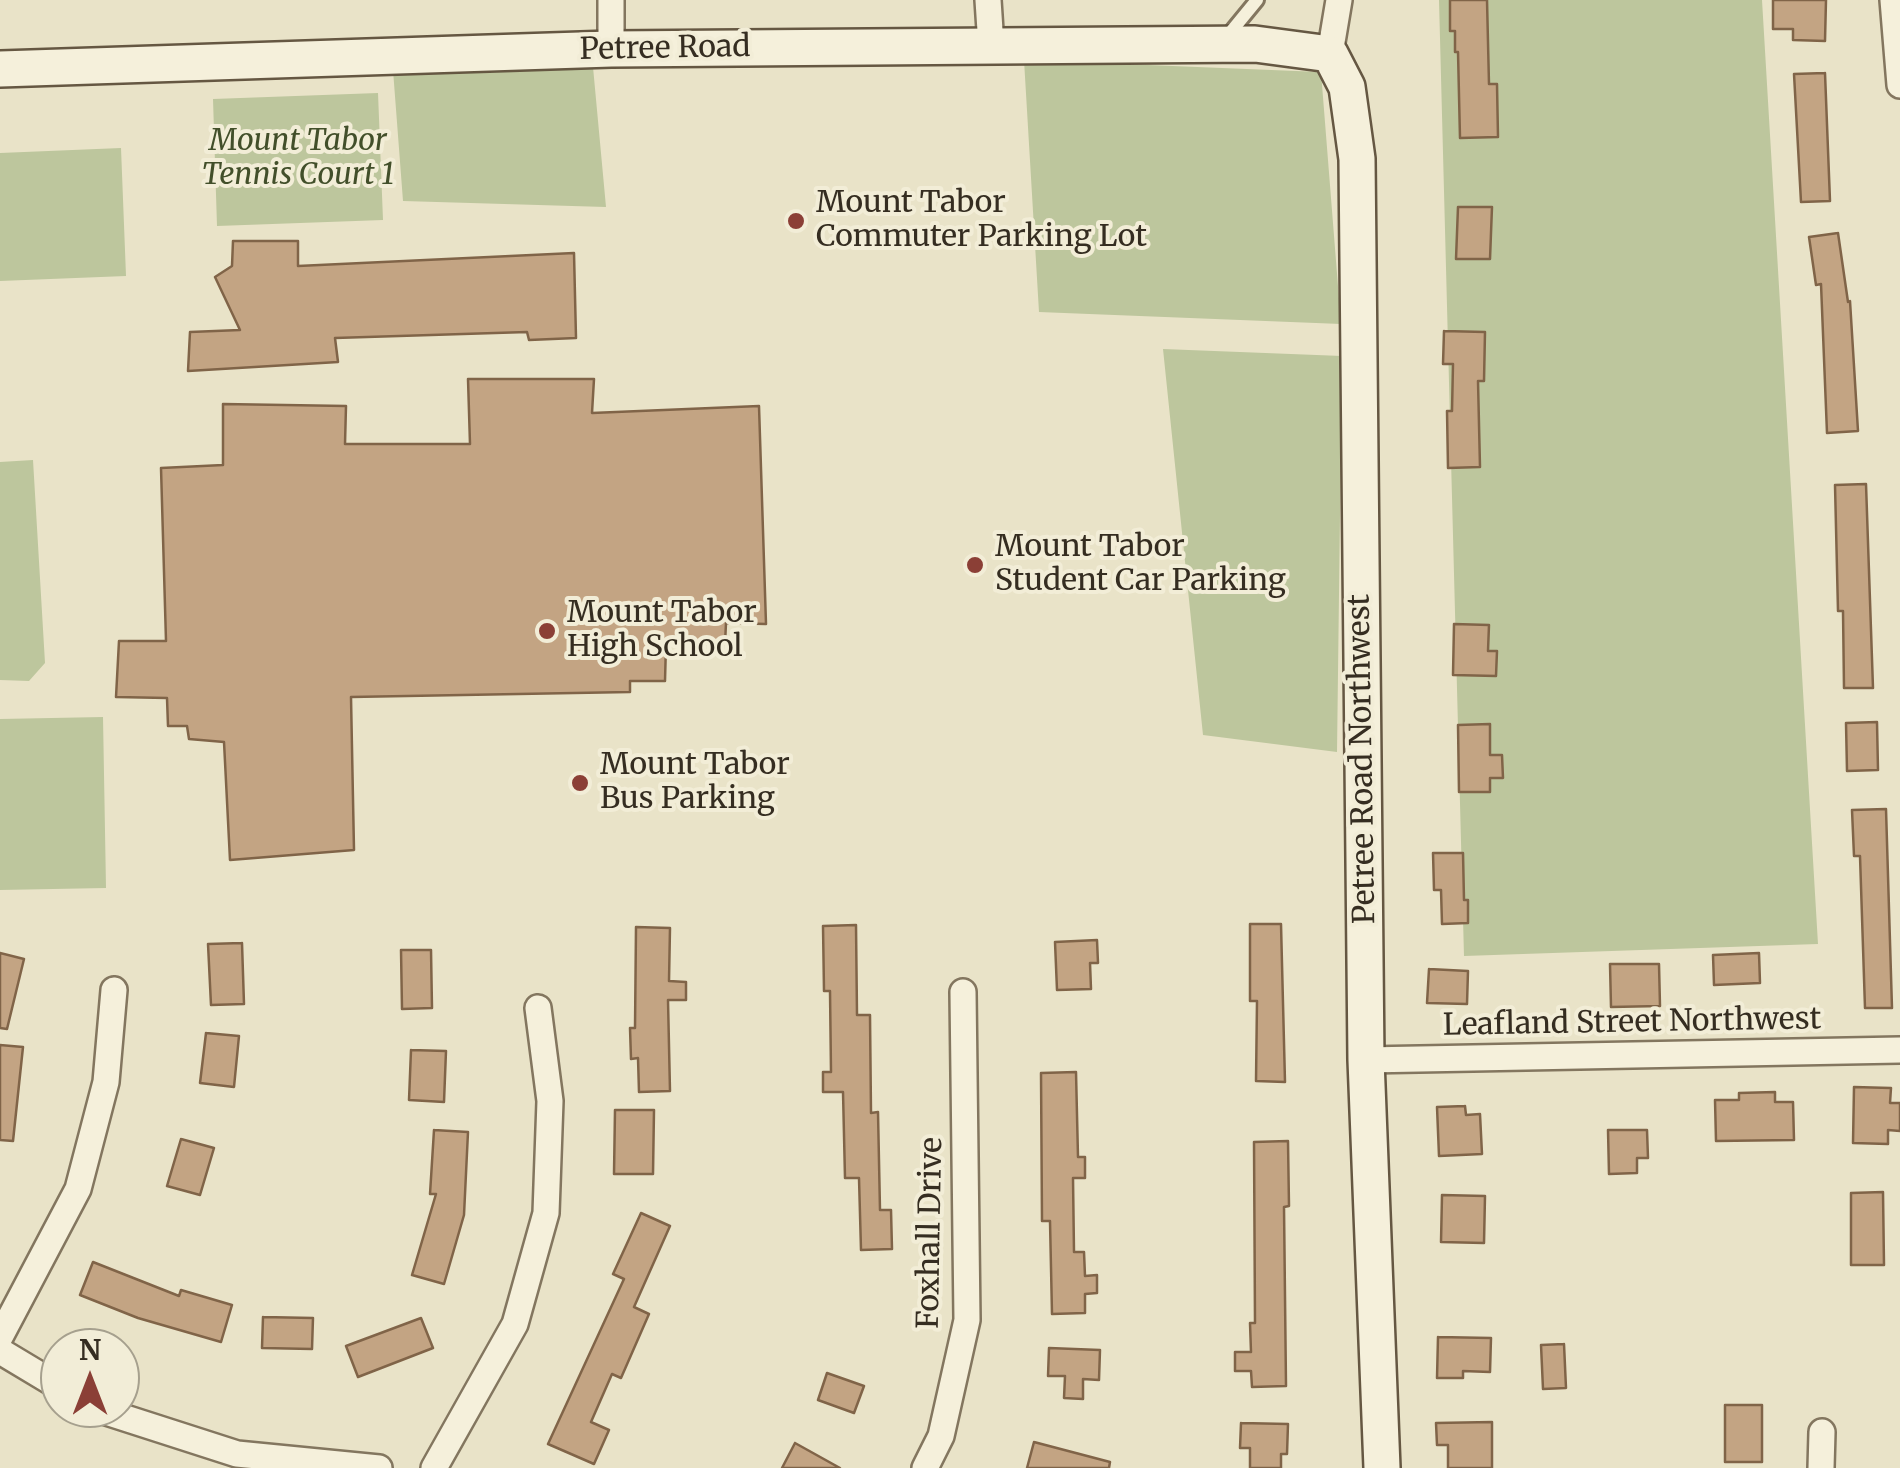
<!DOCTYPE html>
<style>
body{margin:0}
#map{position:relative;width:1900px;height:1468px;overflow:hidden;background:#e9e3c8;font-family:Merriweather,serif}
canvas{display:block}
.north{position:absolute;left:40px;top:1328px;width:100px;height:100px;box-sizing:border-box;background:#f2edd7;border:2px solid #a6a08e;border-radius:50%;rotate:0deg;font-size:28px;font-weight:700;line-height:40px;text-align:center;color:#352d21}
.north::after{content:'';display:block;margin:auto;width:35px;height:45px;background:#8b3f36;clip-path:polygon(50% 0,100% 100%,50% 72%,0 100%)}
</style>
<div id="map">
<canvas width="1900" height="1468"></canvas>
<div class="north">N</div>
</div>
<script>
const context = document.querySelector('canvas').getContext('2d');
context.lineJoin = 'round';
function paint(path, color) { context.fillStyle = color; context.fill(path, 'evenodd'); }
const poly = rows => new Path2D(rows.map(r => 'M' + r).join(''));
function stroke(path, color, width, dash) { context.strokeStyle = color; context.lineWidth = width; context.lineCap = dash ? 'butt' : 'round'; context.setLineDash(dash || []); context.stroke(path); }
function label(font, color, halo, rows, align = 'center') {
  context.font = font + ' Merriweather,serif'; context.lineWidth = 8; context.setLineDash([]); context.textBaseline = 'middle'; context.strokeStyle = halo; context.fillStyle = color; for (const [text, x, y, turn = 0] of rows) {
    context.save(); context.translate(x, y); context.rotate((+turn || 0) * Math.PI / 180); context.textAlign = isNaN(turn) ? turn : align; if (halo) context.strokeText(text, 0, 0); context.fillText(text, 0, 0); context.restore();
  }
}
paint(poly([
 [1439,0,1762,0,1818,944,1464,956],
 [1024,60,1321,72,1341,324,1039,312],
 [593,67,606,207,403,201,393,70],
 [378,93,383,220,217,226,213,99],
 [121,148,126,276,0,281,0,153],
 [1163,349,1342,356,1337,752,1203,735],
 [33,460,45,663,29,681,0,680,0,462],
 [103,717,106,888,0,890,0,719]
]), '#bdc69d');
const building = poly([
 [1450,0,1487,0,1489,84,1497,84,1498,137,1460,138,1458,52,1455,52,1455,31,1450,31,1450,0],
 [1773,0,1826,0,1825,41,1793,40,1793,29,1773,29,1773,0],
 [1825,73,1830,201,1801,202,1794,74,1825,73],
 [1458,207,1492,207,1490,259,1456,259,1458,207],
 [1838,233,1848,302,1850,301,1858,431,1827,433,1821,284,1816,285,1809,237,1838,233],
 [233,241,298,241,298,266,574,253,576,338,529,340,527,332,335,338,338,362,188,371,190,332,240,330,215,277,232,266,233,241],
 [1444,331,1485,332,1484,381,1478,381,1480,467,1448,468,1447,411,1452,411,1453,364,1443,364,1444,331],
 [468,379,594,379,592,413,759,406,766,624,726,623,725,644,666,644,665,681,630,681,630,692,351,697,354,850,230,860,224,742,189,739,187,726,168,726,167,698,116,697,119,641,166,641,161,468,223,465,223,404,346,406,345,444,470,444,468,379],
 [1866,484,1873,688,1844,688,1843,611,1838,611,1835,485,1866,484],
 [1454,624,1489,625,1488,651,1497,651,1496,676,1453,675,1454,624],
 [1877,722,1878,770,1847,771,1846,723,1877,722],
 [1490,724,1490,755,1502,755,1503,778,1490,778,1490,792,1459,792,1458,725,1490,724],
 [1886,809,1892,1008,1865,1008,1860,856,1854,856,1852,810,1886,809],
 [1433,853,1463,853,1464,900,1468,900,1468,923,1442,924,1441,890,1434,890,1433,853],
 [1250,924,1281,924,1285,1082,1256,1081,1257,1001,1250,1001,1250,924],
 [856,925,857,1015,870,1015,871,1113,878,1112,880,1210,891,1210,892,1249,861,1250,859,1178,845,1178,843,1092,823,1092,823,1072,831,1072,830,991,824,991,823,926,856,925],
 [636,927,670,928,669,981,686,982,686,1000,668,1000,670,1091,639,1092,638,1058,631,1059,630,1028,635,1028,636,927],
 [1097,940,1098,963,1090,963,1091,989,1057,990,1055,942,1097,940],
 [242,943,244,1004,211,1005,208,944,242,943],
 [401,950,431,950,432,1008,402,1009,401,950],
 [0,953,24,959,7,1029,0,1028,0,953],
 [1759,953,1760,983,1714,985,1713,955,1759,953],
 [1610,964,1659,964,1660,1006,1611,1007,1610,964],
 [1429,969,1468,971,1467,1004,1427,1003,1429,969],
 [206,1033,239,1036,234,1087,200,1083,206,1033],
 [0,1045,23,1047,13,1141,0,1140,0,1045],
 [411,1050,446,1051,444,1102,409,1100,411,1050],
 [1076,1072,1078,1157,1085,1157,1085,1178,1073,1178,1074,1252,1084,1252,1085,1276,1097,1275,1097,1293,1085,1294,1085,1313,1052,1314,1050,1221,1042,1221,1041,1073,1076,1072],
 [1854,1087,1891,1088,1890,1103,1900,1103,1900,1131,1888,1130,1888,1144,1853,1143,1854,1087],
 [1775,1092,1775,1102,1793,1102,1794,1140,1716,1141,1715,1100,1739,1100,1739,1093,1775,1092],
 [1465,1106,1466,1115,1480,1114,1482,1154,1439,1156,1437,1107,1465,1106],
 [615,1110,654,1110,653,1174,614,1174,615,1110],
 [434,1130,468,1132,464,1215,444,1284,412,1275,436,1194,430,1194,434,1130],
 [1608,1130,1647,1130,1648,1158,1637,1158,1637,1173,1609,1174,1608,1130],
 [181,1139,214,1148,200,1195,167,1186,181,1139],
 [1288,1141,1289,1206,1284,1207,1286,1386,1252,1387,1251,1371,1235,1371,1235,1352,1251,1352,1250,1323,1255,1323,1254,1142,1288,1141],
 [1883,1192,1884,1265,1851,1265,1851,1193,1883,1192],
 [1442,1195,1485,1196,1484,1243,1441,1242,1442,1195],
 [641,1213,670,1226,634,1307,649,1314,621,1378,612,1374,591,1422,609,1430,594,1464,548,1444,624,1279,613,1274,641,1213],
 [93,1262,179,1296,181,1290,232,1305,221,1342,138,1318,80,1295,93,1262],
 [263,1317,313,1318,312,1349,262,1348,263,1317],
 [421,1318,433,1348,358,1377,346,1346,421,1318],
 [1438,1337,1491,1338,1490,1372,1463,1371,1463,1378,1437,1378,1438,1337],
 [1564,1344,1566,1388,1543,1389,1541,1345,1564,1344],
 [1049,1348,1100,1350,1099,1380,1083,1379,1083,1399,1064,1398,1065,1376,1048,1376,1049,1348],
 [827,1373,864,1386,854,1413,818,1400,827,1373],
 [1725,1405,1762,1405,1762,1462,1725,1462,1725,1405],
 [1492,1422,1492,1468,1448,1468,1448,1445,1437,1445,1436,1423,1492,1422],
 [1241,1423,1288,1424,1287,1454,1281,1454,1281,1468,1250,1468,1250,1448,1240,1448,1241,1423],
 [1034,1442,1110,1462,1109,1468,1027,1468,1034,1442],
 [795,1443,840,1468,782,1468,795,1443]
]);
paint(building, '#c3a483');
stroke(building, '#806448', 2.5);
const lane = poly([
 [1225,39,1257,0]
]);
const street = poly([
 [611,0,611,49],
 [988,0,991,46],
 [1893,0,1900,85],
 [1330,54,1339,0],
 [1366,1060,1900,1050],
 [0,1337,78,1189,106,1082,114,990],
 [0,1351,60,1387],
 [94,1408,237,1454,379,1468],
 [434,1468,515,1324,546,1213,550,1101,538,1008],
 [925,1468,941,1436,967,1320,963,992],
 [1821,1468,1822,1432]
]);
const secondary = poly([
 [0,69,611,49,1255,44,1330,54,1347,87,1357,159,1366,1060,1382,1468]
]);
stroke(lane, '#83765f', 18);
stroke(street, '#83765f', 30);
stroke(secondary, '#655742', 40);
stroke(lane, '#f5f0db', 12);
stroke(street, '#f5f0db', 25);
stroke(secondary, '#f5f0db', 35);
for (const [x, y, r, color] of [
 [796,221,10,"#8b3f36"],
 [975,565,10,"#8b3f36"],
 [547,631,10,"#8b3f36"],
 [580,783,10,"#8b3f36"]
]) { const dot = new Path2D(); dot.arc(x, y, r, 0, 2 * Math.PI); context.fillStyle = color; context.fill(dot); stroke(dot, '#f2edd7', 4); }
label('30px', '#352d21', '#f2edd7', [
 ["Petree Road",665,49,-1],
 ["Petree Road Northwest",1363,759,-91],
 ["Leafland Street Northwest",1632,1023,-1],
 ["Foxhall Drive",931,1233,-89]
]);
label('italic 30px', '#424f2a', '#f2edd7', [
 ["Mount Tabor",298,142],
 ["Tennis Court 1",298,176]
]);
label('30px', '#352d21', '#f2edd7', [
 ["Mount Tabor",816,204],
 ["Commuter Parking Lot",816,238],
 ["Mount Tabor",995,548],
 ["Student Car Parking",995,582],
 ["Mount Tabor",567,614],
 ["High School",567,648],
 ["Mount Tabor",600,766],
 ["Bus Parking",600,800]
], 'left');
</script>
